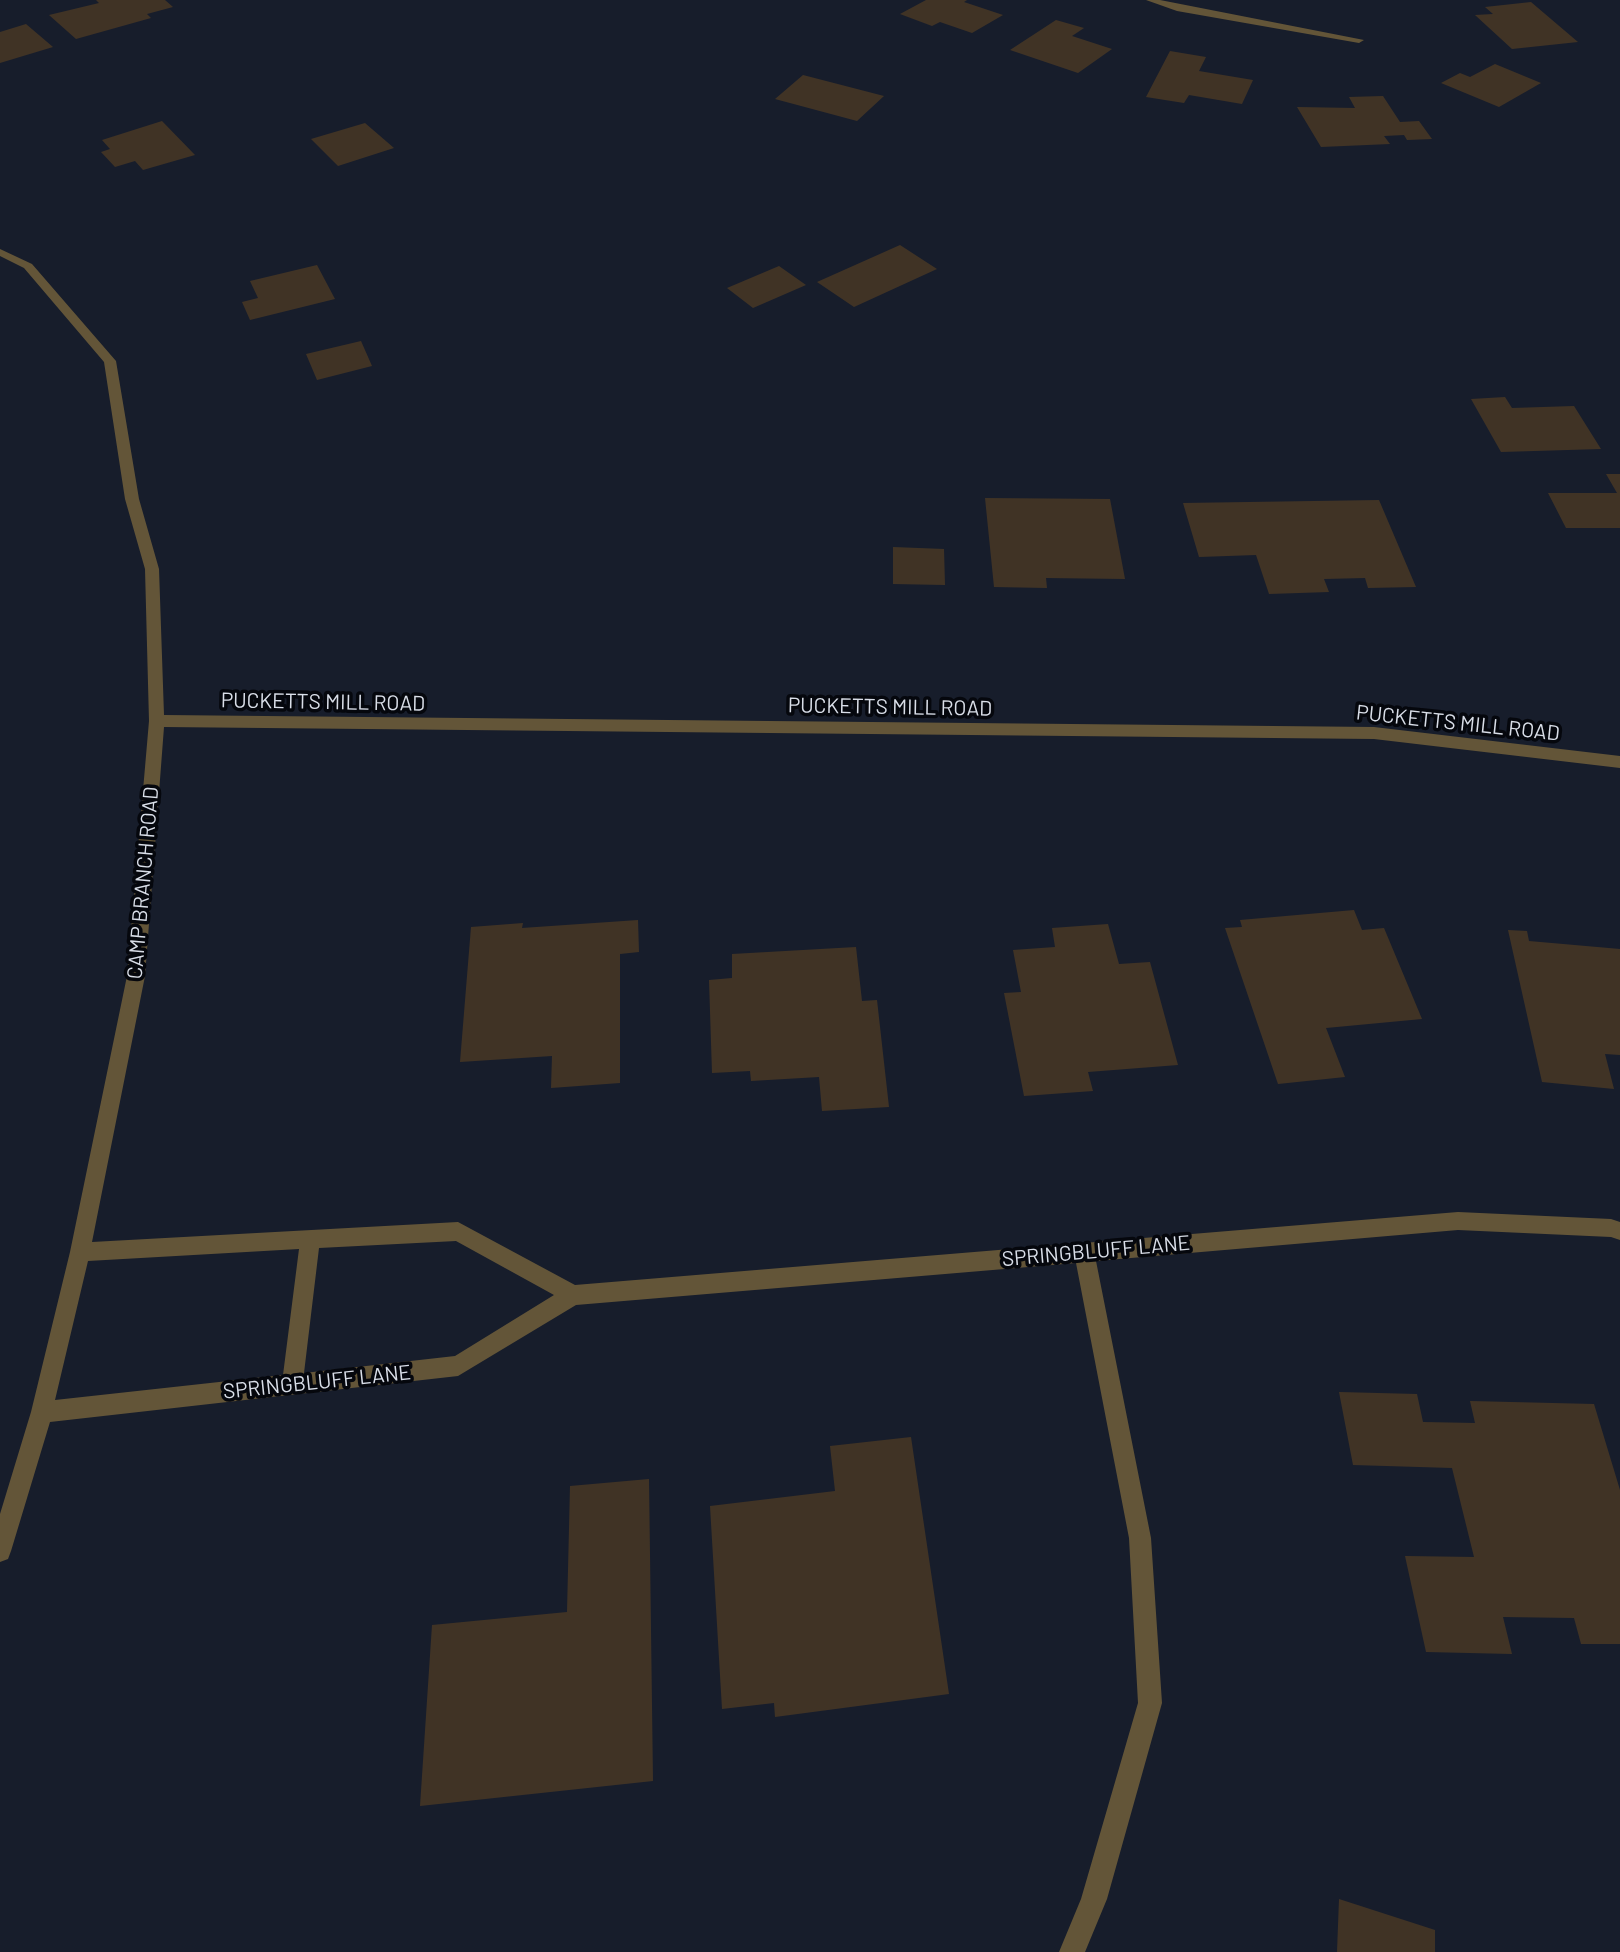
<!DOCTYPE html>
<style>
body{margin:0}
canvas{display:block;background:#171d2b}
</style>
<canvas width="1620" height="1952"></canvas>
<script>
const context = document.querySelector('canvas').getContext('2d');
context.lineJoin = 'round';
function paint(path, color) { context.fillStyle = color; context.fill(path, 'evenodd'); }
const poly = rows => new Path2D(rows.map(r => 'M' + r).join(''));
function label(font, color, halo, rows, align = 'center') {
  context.font = font + ' Barlow,sans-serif'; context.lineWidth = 7; context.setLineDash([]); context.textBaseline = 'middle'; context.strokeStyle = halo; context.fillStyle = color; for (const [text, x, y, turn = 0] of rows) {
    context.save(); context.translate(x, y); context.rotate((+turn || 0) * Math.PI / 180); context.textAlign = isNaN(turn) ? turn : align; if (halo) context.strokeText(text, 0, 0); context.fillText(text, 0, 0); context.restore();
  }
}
paint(poly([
 [96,0,165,0,173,7,147,14,151,18,76,39,49,15,99,3],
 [926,0,967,0,964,2,1003,15,972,33,940,22,932,26,900,14],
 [1531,2,1578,42,1512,49,1475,15,1493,14,1485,7],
 [1056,20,1084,28,1072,36,1112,49,1078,73,1010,50],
 [26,24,53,47,0,63,0,32],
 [1170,51,1206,57,1199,71,1253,80,1242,104,1189,95,1184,103,1146,97],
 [1495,64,1541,83,1499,107,1441,83,1460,73,1470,77],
 [803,75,884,96,857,121,775,99],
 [1383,96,1400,122,1419,121,1432,139,1407,140,1404,135,1384,136,1390,144,1321,147,1297,107,1355,108,1349,97],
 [162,121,195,155,143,170,135,161,115,167,101,152,110,149,102,140],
 [365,123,394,148,338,166,311,139],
 [900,245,937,269,854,307,817,282],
 [317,265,335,299,250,320,242,302,258,298,250,281],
 [779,266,806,285,753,308,727,288],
 [361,341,372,366,317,380,306,354],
 [1505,397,1512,408,1574,406,1601,449,1501,452,1471,399],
 [1606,474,1620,474,1620,528,1566,528,1548,493,1617,493],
 [985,498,1110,499,1125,579,1046,578,1047,588,994,587],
 [1379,500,1416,587,1368,588,1365,578,1324,579,1329,592,1269,594,1256,555,1199,557,1183,503],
 [893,547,944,549,945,585,893,584],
 [1354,910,1362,930,1384,928,1422,1019,1326,1028,1345,1077,1278,1084,1225,928,1242,927,1240,920],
 [638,920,639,952,620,954,620,1083,551,1088,552,1056,460,1062,471,927,523,923,522,928],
 [1108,924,1119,964,1150,962,1178,1065,1088,1072,1093,1091,1024,1096,1004,993,1021,992,1013,950,1055,947,1052,928],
 [1508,930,1527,931,1529,941,1620,949,1620,1055,1605,1054,1614,1089,1542,1082],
 [856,947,862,1001,877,1000,889,1107,822,1111,819,1077,751,1081,750,1071,712,1073,709,980,732,978,732,954],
 [1339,1392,1417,1394,1423,1422,1475,1423,1470,1401,1594,1404,1620,1490,1620,1644,1581,1644,1574,1618,1503,1617,1512,1654,1426,1652,1405,1556,1474,1557,1452,1468,1353,1465],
 [911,1437,949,1694,775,1717,774,1703,722,1709,710,1506,835,1491,830,1446],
 [649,1479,653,1781,420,1806,432,1625,567,1612,570,1486],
 [1339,1899,1435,1930,1435,1952,1337,1952]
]), '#403325');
paint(poly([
 [1146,0,1160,0,1364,40,1359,43,1177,11,1146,0],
 [0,249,32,264,116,361,139,499,159,569,164,715,1374,727,1620,756,1620,768,1374,739,164,727,145,976,92,1242,458,1222,575,1285,1458,1212,1611,1219,1620,1222,1620,1240,1611,1237,1458,1230,1096,1261,1151,1538,1162,1703,1107,1899,1085,1952,1059,1952,1081,1899,1138,1703,1129,1538,1076,1263,576,1305,458,1376,50,1422,11,1551,8,1559,0,1562,0,1514,31,1412,70,1252,127,976,149,721,145,569,125,499,104,362,24,268,0,256,0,249],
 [456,1241,554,1295,455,1356,304,1373,319,1248,456,1241],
 [299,1249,283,1375,55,1400,88,1261,299,1249]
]), '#635538');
label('21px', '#d9dee8', '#05070d', [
 ["PUCKETTS MILL ROAD",323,702,1],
 ["PUCKETTS MILL ROAD",890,707,1],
 ["PUCKETTS MILL ROAD",1458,723,6],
 ["CAMP BRANCH ROAD",143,883,-85],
 ["SPRINGBLUFF LANE",1096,1251,-5],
 ["SPRINGBLUFF LANE",317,1382,-6]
]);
</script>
